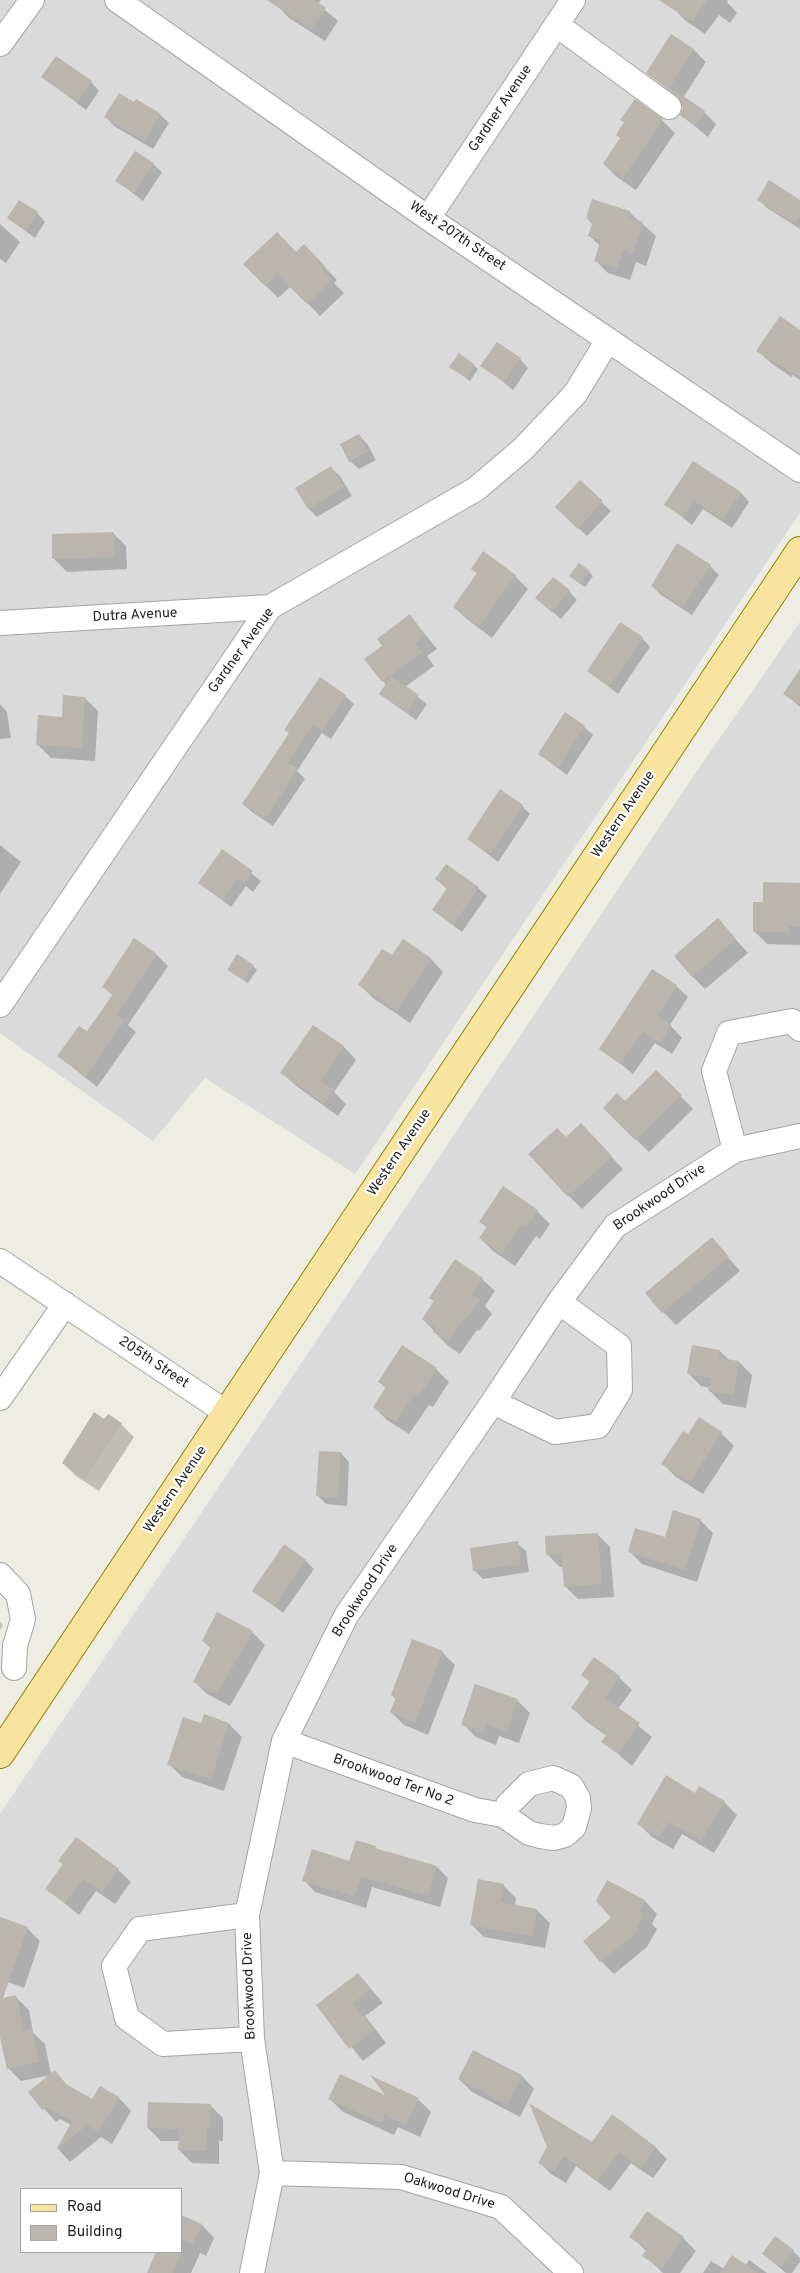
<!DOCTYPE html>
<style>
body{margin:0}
#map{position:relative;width:800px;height:2273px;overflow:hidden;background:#eeede4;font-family:Overpass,sans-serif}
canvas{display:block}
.legend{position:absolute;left:20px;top:2188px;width:162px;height:65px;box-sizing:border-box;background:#fff;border:1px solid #a5a5a5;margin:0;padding:6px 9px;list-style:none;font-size:15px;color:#1d1d1d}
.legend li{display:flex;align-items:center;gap:10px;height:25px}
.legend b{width:25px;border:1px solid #a5a5a5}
</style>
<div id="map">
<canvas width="800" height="2273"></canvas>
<ul class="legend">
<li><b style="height:6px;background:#f8e49f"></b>Road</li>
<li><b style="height:14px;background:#bab6ad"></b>Building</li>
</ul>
</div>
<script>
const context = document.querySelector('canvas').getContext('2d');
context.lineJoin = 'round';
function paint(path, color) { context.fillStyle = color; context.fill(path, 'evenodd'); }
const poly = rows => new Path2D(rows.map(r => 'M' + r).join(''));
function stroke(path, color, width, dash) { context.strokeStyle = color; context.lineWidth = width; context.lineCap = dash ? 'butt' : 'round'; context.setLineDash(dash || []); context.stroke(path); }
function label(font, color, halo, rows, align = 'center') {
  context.font = font + ' Overpass,sans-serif'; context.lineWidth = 4.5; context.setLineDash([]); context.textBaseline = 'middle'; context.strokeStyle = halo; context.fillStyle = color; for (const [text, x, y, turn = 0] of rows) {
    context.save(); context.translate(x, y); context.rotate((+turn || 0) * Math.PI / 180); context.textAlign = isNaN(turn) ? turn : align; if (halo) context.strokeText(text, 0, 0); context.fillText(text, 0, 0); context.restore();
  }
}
paint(poly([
 [0,0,800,0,800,513,355,1174,205,1078,153,1141,0,1033],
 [800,622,800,2273,0,2273,0,1814,690,781],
 [21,2189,181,2189,181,2252,21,2252]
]), '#dbdada');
paint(poly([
 [272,0,321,0,318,4,338,21,325,41,289,18],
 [679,0,728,0,727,2,737,13,730,23,719,15,705,34,686,21,674,9],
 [671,36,694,50,706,62,683,98,704,112,716,124,708,137,681,115,684,108,681,100,648,73],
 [43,77,91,82,99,91,86,110],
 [635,101,662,120,675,133,636,190,617,177,604,164,621,139,625,123,622,120],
 [160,115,169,123,153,149,114,126,106,117],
 [153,164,162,172,143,201,117,181],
 [759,200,800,201,800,229,767,208],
 [629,212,656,236,646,266,636,262,630,280,608,273,595,260,600,246,590,236,593,225,587,218],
 [37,213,45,222,35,238,8,218],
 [0,224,20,242,6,263,0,259],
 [304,246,337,280,334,283,344,293,320,316,291,286,278,298,245,264,297,253],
 [800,331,800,380,793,375,791,377,771,363,758,351],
 [520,359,528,368,513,390,482,365],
 [474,366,478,369,470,381,455,370],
 [359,435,367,444,376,460,359,469,350,461],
 [694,462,741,493,749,502,732,528,703,509,692,525,666,504],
 [331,468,340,476,352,496,317,517,309,509,297,489],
 [580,482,611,511,587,536,565,516],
 [113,533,126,546,127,569,67,572,54,559],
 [678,545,710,566,719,575,692,615,661,595,652,586],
 [472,569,515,576,528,589,492,638,467,619,454,607,478,574],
 [589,572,593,576,585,587,575,580],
 [569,591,577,600,561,619,545,606],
 [410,616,437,649,427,656,434,666,405,687,427,704,416,720,380,694,386,685,383,681,383,646],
 [642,638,650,647,618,694,588,671],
 [800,671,800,707,785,694],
 [345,696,354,704,331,739,322,733,297,771,305,779,273,826,252,812,243,804,290,734,286,730],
 [85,698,98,711,95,761,51,758,38,745],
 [0,704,7,712,11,738,0,739],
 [584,727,593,735,567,775,539,754],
 [522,806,530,814,498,862,468,839],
 [0,845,21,862,0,894],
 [223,851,261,881,253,892,246,886,231,907,200,883],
 [436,879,478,888,487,896,462,932,433,910,448,890],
 [800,884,800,945,767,944,754,931,764,903],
 [718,920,748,953,705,989,692,976],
 [135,940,157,955,168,966,128,1025,136,1032,97,1087,59,1056,88,1033,113,996,104,987],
 [403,941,431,959,443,972,410,1023,373,998,360,985,393,957],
 [253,966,257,970,248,983,233,973],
 [676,986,688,997,670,1025,682,1038,672,1054,655,1043,633,1074,601,1048],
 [313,1026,344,1047,356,1060,334,1092,346,1104,338,1116,295,1085,282,1073],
 [656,1071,693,1109,649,1152,604,1108,625,1103],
 [594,1138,623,1169,582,1209,569,1196,566,1139],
 [537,1211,550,1224,540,1239,536,1236,515,1266,493,1251,480,1238,487,1228,481,1221],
 [712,1239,740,1271,676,1325,663,1312],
 [482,1279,495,1291,485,1306,492,1314,479,1331,477,1330,460,1354,447,1345,423,1319,435,1302,431,1298],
 [720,1351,729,1360,739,1362,752,1375,746,1408,723,1404,710,1391,710,1388,701,1386,688,1373],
 [436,1369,449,1382,433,1407,429,1405,409,1434,387,1420,374,1407,386,1389,380,1382],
 [105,1421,121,1424,134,1437,99,1491,76,1476,63,1463],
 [721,1433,734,1446,703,1494,676,1477,663,1464,689,1436],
 [341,1453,349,1462,347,1506,326,1504,318,1496],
 [700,1520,713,1533,697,1582,642,1564,629,1551,666,1539],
 [597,1534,610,1547,614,1597,578,1599,565,1586,564,1567,560,1567,547,1554],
 [517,1543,526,1551,529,1572,483,1579,474,1570],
 [306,1561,314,1569,283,1613,254,1590],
 [0,1622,3,1625,0,1630],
 [252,1632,265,1645,230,1706,207,1694,194,1681,211,1649,203,1641],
 [442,1652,455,1665,428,1735,404,1725,391,1712,396,1699,392,1695],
 [594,1659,619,1677,632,1690,618,1709,652,1737,632,1766,603,1741,607,1736,586,1721,573,1708,590,1682,583,1675],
 [517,1700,530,1713,519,1743,499,1736,496,1745,476,1737,463,1724],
 [229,1724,242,1737,224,1791,182,1777,169,1764,202,1725],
 [696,1794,724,1802,737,1815,714,1853,682,1834,673,1849,652,1837,639,1824],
 [375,1847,379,1851,437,1867,448,1878,440,1907,372,1887,366,1908,315,1892,304,1880,350,1863],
 [60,1861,118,1870,131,1882,115,1904,96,1891,79,1915,47,1889,64,1865],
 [608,1881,645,1901,657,1914,652,1924,657,1929,647,1947,614,1974,601,1961,612,1919],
 [503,1885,516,1898,515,1906,537,1910,550,1923,545,1948,484,1937,471,1924],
 [0,1918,27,1928,40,1941,24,1988,0,1979],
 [358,1974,383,2003,365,2016,386,2043,363,2061,317,2005],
 [16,1997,29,2010,33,2033,45,2044,51,2074,54,2072,70,2088,93,2101,119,2098,131,2111,112,2144,101,2137,70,2162,58,2149,71,2125,60,2119,56,2122,29,2092,51,2075,21,2081,8,2068,0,2032,0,2000],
 [473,2052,522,2076,534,2089,520,2117,472,2092,459,2079],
 [389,2098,418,2099,431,2112,420,2137,398,2127,394,2135,343,2112,330,2099],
 [210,2105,223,2118,223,2141,219,2141,219,2164,192,2163,179,2150,179,2141,161,2141,148,2128],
 [612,2116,656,2148,667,2159,653,2178,631,2163,610,2191,576,2166,566,2183,551,2174,540,2163,593,2143],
 [181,2216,202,2225,214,2238,206,2256,200,2253,191,2273,153,2273,149,2270,157,2252,181,2252],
 [631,2236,683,2238,696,2251,680,2273,663,2273,644,2255,647,2252],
 [793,2251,800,2258,800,2262,792,2273,786,2273,763,2254],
 [749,2260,767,2273,703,2273,711,2261,724,2269,745,2266]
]), '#0003');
paint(poly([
 [267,0,314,0,326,8,311,29],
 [659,0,707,0,692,22],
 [671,34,694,49,670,87,705,111,695,126,680,115,683,108,677,96,646,73],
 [56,56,92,81,77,102,41,77],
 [119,93,134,102,136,99,161,114,144,141,104,117],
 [635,99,663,119,623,178,603,164,620,138,616,135,624,122,620,120],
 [135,151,154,163,134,193,115,181],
 [769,180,800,200,800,217,795,224,757,200],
 [592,199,630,211,630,218,643,222,633,254,623,250,617,268,594,261,601,240,588,236,593,221,586,218],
 [19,200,38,212,26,231,7,218],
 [277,232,296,252,304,244,325,266,322,269,332,279,307,304,277,274,265,286,243,264],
 [780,316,800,330,800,377,756,351],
 [497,342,521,358,504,382,480,366],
 [459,353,475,365,466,378,449,367],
 [359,434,368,451,349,462,340,444],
 [693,461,741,492,723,520,694,501,683,517,664,505],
 [331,466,344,487,308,509,295,488],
 [580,480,603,501,578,529,555,507],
 [114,532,115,557,52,559,52,534],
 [677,543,711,565,683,607,651,586],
 [483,551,516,575,479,626,453,607,477,573,471,569],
 [579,563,590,571,580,584,569,576],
 [553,577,570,590,552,612,535,598],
 [410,614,425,635,415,643,422,652,382,682,364,659,382,646,377,639],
 [620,622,643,637,609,687,587,671],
 [800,669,800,705,783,694],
 [391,676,419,695,407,713,379,694],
 [320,677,346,695,322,731,313,725,288,763,298,769,265,819,242,804,289,733,284,730],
 [63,695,85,697,82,748,36,745,38,715,62,717],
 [565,712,585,726,558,767,538,754],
 [500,789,523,805,490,854,467,839],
 [222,849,253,871,244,884,237,879,222,900,198,883],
 [446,864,479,887,453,925,432,910,447,888,435,879],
 [763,882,800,883,800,926,789,926,789,932,753,932,753,902,763,902],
 [718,918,736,939,692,977,674,956],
 [134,938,157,954,117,1014,125,1020,86,1077,57,1056,79,1026,87,1031,113,994,102,987],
 [403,939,431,958,397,1011,358,985,382,949,392,955],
 [237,954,254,965,244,980,227,970],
 [652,969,677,985,657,1016,671,1025,660,1043,643,1032,620,1064,599,1049],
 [313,1025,344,1046,321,1081,334,1090,325,1104,280,1073],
 [656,1070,682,1095,635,1140,603,1108,617,1093,625,1101],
 [581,1123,612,1156,568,1197,528,1154,557,1128,566,1137],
 [503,1186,538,1210,526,1227,522,1224,502,1254,479,1238,487,1227,479,1222],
 [712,1237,729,1257,662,1313,645,1293],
 [455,1259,483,1278,472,1294,480,1300,466,1319,464,1318,447,1342,433,1332,436,1328,422,1319,434,1301,429,1298],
 [402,1345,437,1368,419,1396,415,1393,396,1422,373,1407,386,1387,378,1382],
 [692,1345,720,1350,719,1358,739,1361,734,1395,708,1391,711,1378,687,1374],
 [94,1412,104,1419,108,1414,122,1423,85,1479,62,1463],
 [699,1417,722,1432,690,1482,661,1464,683,1431,688,1434],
 [319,1451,341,1452,338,1498,316,1496],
 [673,1510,701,1519,685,1570,628,1552,635,1528,665,1537],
 [598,1533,602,1584,564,1587,561,1554,546,1555,545,1536],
 [518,1541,521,1564,473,1571,470,1548],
 [284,1544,306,1560,274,1606,252,1591],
 [217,1612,253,1631,217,1694,193,1682,211,1646,202,1641],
 [412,1639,443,1651,415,1723,390,1712,396,1697,391,1695],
 [594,1657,620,1676,605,1698,640,1723,618,1754,601,1742,607,1734,571,1708,590,1681,581,1675],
 [475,1684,518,1699,507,1731,486,1724,483,1733,461,1725],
 [204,1714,229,1723,211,1779,167,1765,183,1717,201,1723],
 [666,1775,695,1793,699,1786,725,1801,701,1841,668,1822,659,1837,637,1824],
 [76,1837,119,1869,102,1892,83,1879,65,1903,45,1889,63,1864,58,1861],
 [356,1840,376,1846,375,1848,437,1866,428,1896,361,1877,354,1897,302,1881,312,1849,349,1861],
 [478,1879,504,1884,500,1902,537,1909,532,1936,470,1925],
 [607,1880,645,1900,640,1910,644,1915,634,1935,600,1962,583,1941,611,1918,596,1901],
 [0,1917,28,1927,3,1998,16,1995,24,2031,32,2029,39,2062,7,2069,0,2037],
 [358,1973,371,1989,353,2003,374,2030,349,2049,316,2005],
 [473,2050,522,2075,507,2105,458,2079],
 [55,2070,66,2084,92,2099,100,2086,119,2097,99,2132,87,2125,56,2150,72,2121,46,2107,42,2110,28,2092],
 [340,2074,385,2095,370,2075,419,2098,406,2125,385,2115,381,2123,328,2099],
 [148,2102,211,2104,210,2129,207,2129,206,2151,178,2150,179,2129,147,2128],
 [529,2103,592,2142,612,2114,656,2147,641,2168,619,2152,598,2181,564,2156,554,2172,538,2163,547,2147],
 [647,2211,684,2237,661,2269,642,2256,647,2249,629,2237],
 [181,2215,202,2224,193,2244,181,2239],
 [775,2236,794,2250,781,2268,762,2254],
 [156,2252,182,2252,173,2273,147,2273],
 [732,2255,758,2273,720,2273]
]), '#bab6ad');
const minor = poly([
 [117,0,428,218,800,470],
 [557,25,669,107],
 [0,44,32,0],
 [428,218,573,0],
 [0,623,270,607],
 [0,1005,270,607,476,489,523,449,575,394,608,340],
 [735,1150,714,1071,729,1033,792,1021,800,1029],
 [0,1261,227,1413],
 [0,1398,65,1304],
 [493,1402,555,1432,598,1426,620,1390,619,1346,559,1302],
 [0,1575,18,1594,23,1619,15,1646,14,1668],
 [284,1741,475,1810,503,1815,529,1833,540,1836,554,1838,565,1835,574,1827,579,1808,578,1798,571,1786,553,1778,529,1784,508,1805,503,1815],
 [247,1915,140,1929,114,1966,127,2018,163,2044,252,2039],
 [272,2173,401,2177,501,2207,571,2273],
 [252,2273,272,2173,252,2039,247,1915,284,1741,346,1616,493,1402,559,1302,615,1226,735,1150,800,1136]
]);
const major = poly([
 [0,1754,800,551]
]);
stroke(minor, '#a4a4a4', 26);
stroke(major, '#908006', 30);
stroke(minor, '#fff', 24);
stroke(major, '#f8e49f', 28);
label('14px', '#1d1d1d', '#fff', [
 ["Gardner Avenue",501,109,-56],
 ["West 207th Street",457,237,34],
 ["Dutra Avenue",135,616,-3],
 ["Gardner Avenue",242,651,-54],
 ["Western Avenue",624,815,-56],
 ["Western Avenue",400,1153,-56],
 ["Brookwood Drive",660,1198,-34],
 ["205th Street",153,1363,34],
 ["Western Avenue",176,1490,-56],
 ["Brookwood Drive",366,1591,-57],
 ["Brookwood Ter No 2",393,1781,20],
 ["Brookwood Drive",250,1986,-92],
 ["Oakwood Drive",449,2192,17]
]);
</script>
